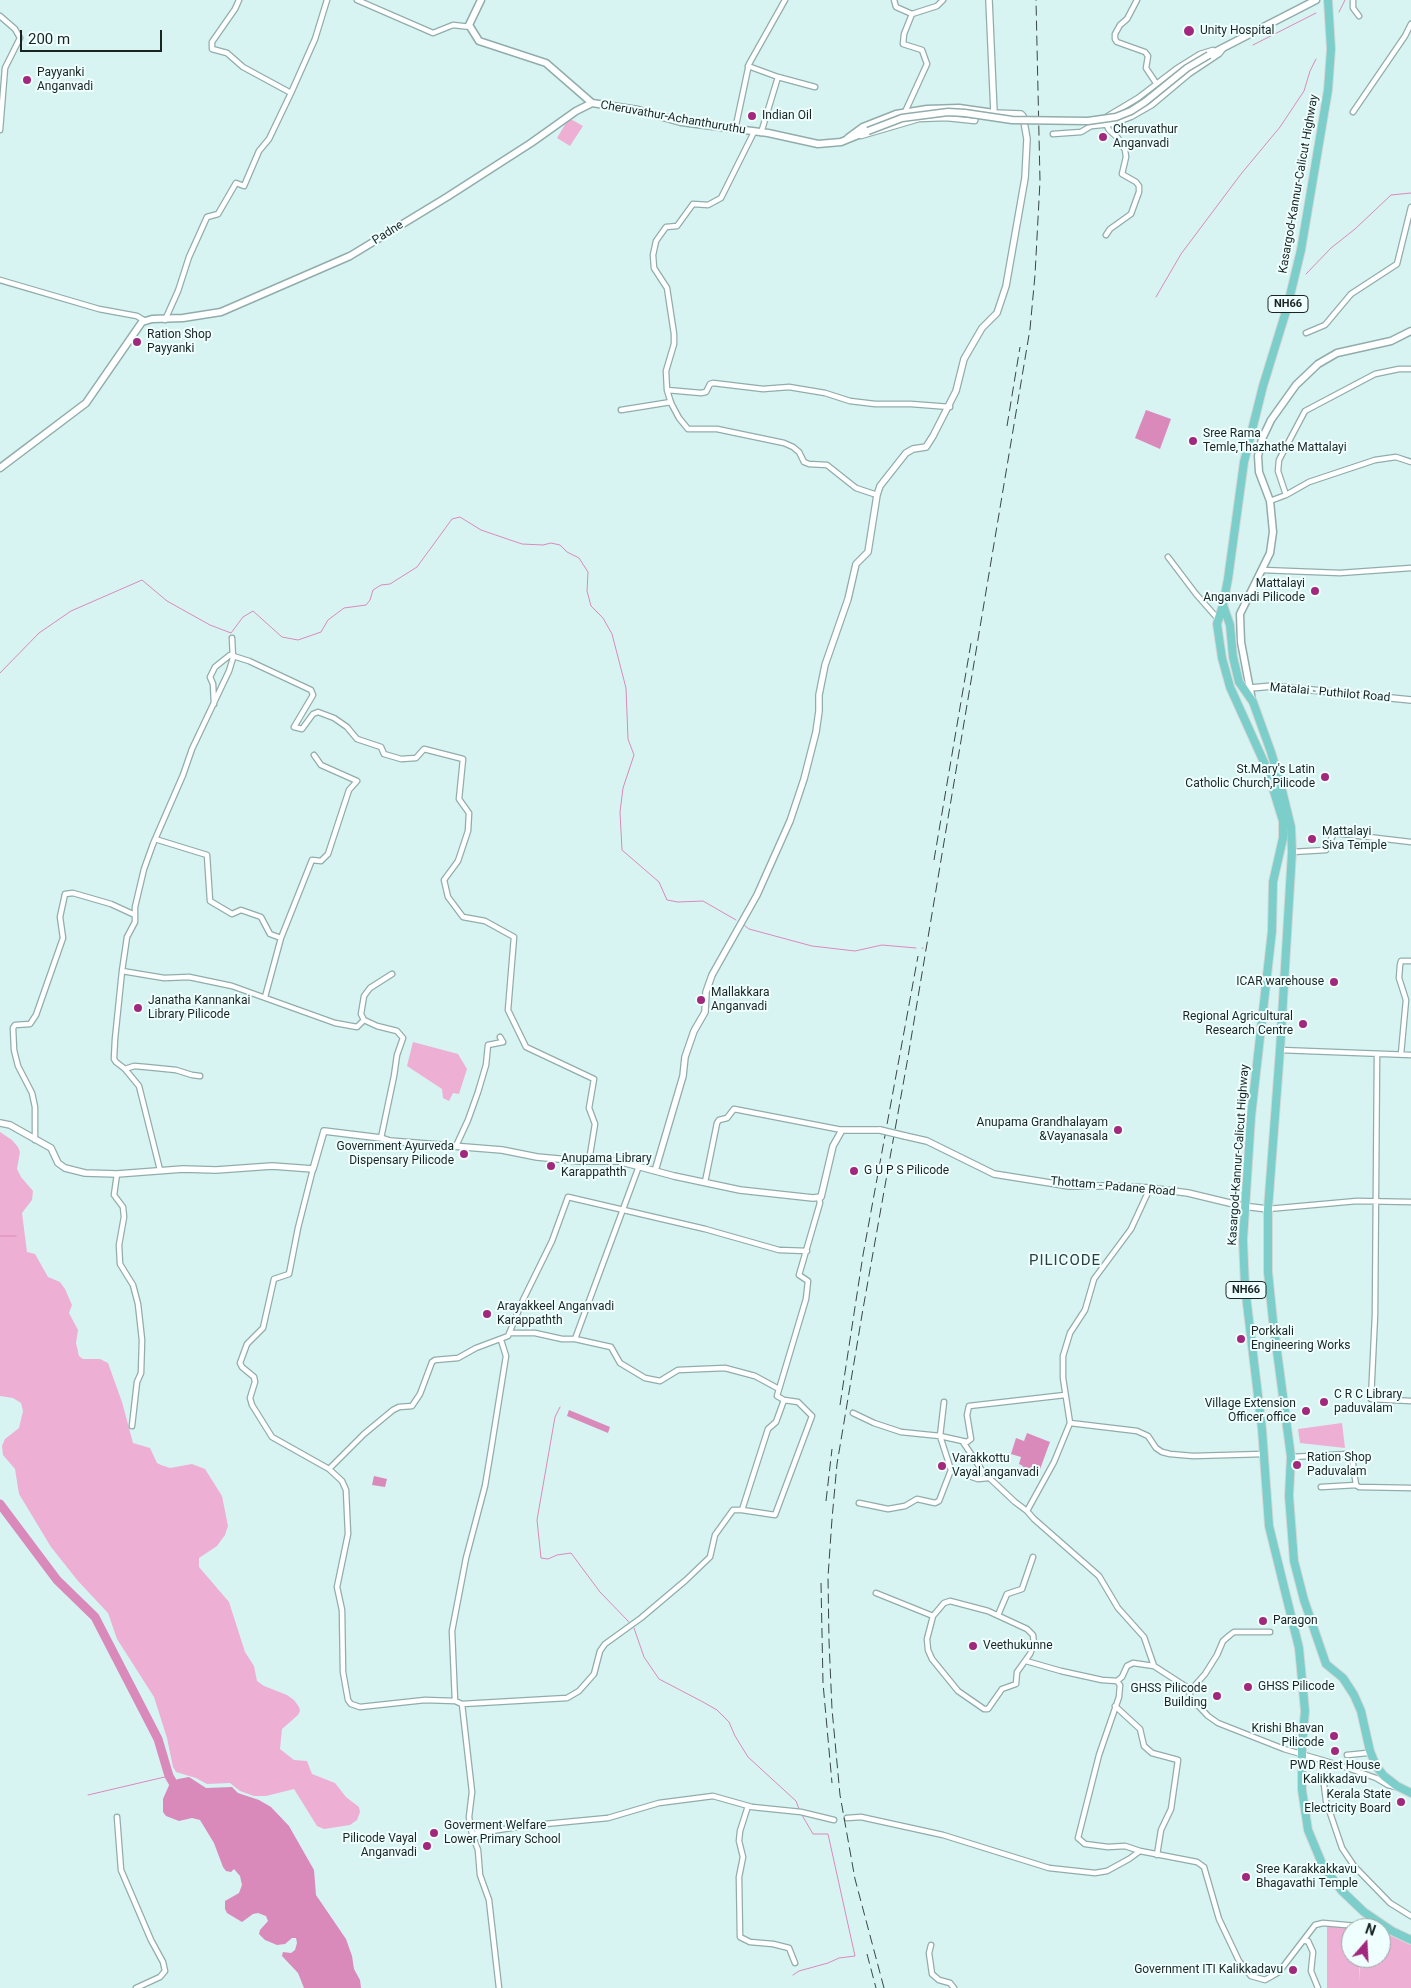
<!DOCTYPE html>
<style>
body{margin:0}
#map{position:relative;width:1411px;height:1988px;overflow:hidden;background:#d7f4f2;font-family:Roboto,sans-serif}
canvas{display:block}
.north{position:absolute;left:1341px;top:1918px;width:50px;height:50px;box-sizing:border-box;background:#eefffe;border:1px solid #99a7a6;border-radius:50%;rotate:19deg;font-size:14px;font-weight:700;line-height:20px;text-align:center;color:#192423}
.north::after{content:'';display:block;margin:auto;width:18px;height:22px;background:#a2287e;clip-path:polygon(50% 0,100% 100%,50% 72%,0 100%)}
.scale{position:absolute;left:20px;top:30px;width:142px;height:22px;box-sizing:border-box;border:2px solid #192423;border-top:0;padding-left:6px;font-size:15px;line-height:18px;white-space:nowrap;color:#192423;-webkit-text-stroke:4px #eefffe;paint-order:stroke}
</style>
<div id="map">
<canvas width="1411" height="1988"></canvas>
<div class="north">N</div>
<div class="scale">200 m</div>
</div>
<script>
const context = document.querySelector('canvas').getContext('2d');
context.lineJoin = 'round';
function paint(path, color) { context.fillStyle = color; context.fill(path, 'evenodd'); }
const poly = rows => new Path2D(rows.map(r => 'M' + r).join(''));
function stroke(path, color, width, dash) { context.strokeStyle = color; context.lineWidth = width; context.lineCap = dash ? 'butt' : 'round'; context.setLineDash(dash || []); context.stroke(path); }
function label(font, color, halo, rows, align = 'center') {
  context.font = font + ' Roboto,sans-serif'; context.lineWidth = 4; context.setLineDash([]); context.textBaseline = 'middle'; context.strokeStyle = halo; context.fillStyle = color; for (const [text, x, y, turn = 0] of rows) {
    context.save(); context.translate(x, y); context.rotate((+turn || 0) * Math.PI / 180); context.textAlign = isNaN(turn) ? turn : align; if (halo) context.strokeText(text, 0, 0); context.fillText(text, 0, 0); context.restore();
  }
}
paint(poly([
 [569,118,583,126,570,146,557,138],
 [413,1042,458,1054,467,1069,459,1094,453,1093,449,1101,443,1098,442,1089,407,1066],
 [0,1132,12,1140,18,1147,20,1152,17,1169,21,1177,33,1191,32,1200,22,1213,27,1252,35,1254,48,1277,60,1282,65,1289,72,1305,69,1313,78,1330,76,1343,79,1356,83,1359,100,1359,108,1363,122,1402,133,1443,150,1448,157,1463,161,1465,170,1468,192,1464,205,1469,222,1496,228,1526,225,1535,217,1546,199,1558,199,1567,229,1602,245,1652,254,1666,257,1681,264,1686,287,1695,294,1700,299,1707,300,1711,298,1715,282,1729,280,1749,294,1760,307,1761,312,1774,335,1783,346,1797,359,1807,360,1812,357,1820,350,1825,324,1829,317,1826,294,1789,266,1796,254,1796,240,1791,230,1783,207,1784,196,1778,176,1772,173,1767,167,1738,154,1697,117,1639,108,1613,78,1581,51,1547,19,1494,15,1469,3,1455,2,1446,5,1439,19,1428,23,1411,21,1403,13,1398,0,1396],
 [1342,1423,1345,1448,1300,1443,1298,1429],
 [1327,1925,1353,1928,1351,1928,1351,1958,1360,1958,1359,1982,1361,1958,1381,1958,1381,1929,1411,1944,1411,1988,1327,1988]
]), '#eeafd4');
paint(poly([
 [1146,410,1171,419,1160,449,1135,438],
 [569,1410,610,1427,608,1433,567,1416],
 [1027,1433,1050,1442,1039,1472,1032,1469,1030,1474,1021,1471,1023,1466,1019,1464,1021,1457,1011,1454,1016,1438,1024,1441],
 [374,1476,387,1479,385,1487,372,1485],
 [189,1777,206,1788,232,1787,238,1793,259,1800,271,1807,289,1826,314,1870,316,1895,346,1939,352,1956,354,1969,360,1980,361,1988,304,1988,298,1973,282,1956,283,1952,291,1953,295,1950,297,1943,296,1938,292,1938,285,1944,277,1945,265,1940,259,1934,260,1930,268,1921,266,1916,258,1913,253,1914,242,1922,227,1913,225,1909,225,1901,239,1893,242,1885,240,1876,234,1869,231,1872,226,1871,223,1867,214,1843,200,1820,192,1818,179,1821,166,1816,163,1812,163,1799,170,1783,178,1779]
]), '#da89bb');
stroke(poly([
 [1339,12,1345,0],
 [1253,45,1316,13],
 [1306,274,1331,248,1355,229,1391,195,1411,193],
 [1156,297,1181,254,1241,174,1280,127,1304,91,1310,71,1316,59],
 [0,673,39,633,71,611,142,580,167,601,210,625,231,633,243,617,253,611,282,637,298,640,321,632,328,620,344,608,366,605,370,600,373,590,381,585,390,584,417,567,452,519,460,517,481,530,522,544,543,545,551,543,560,545,567,552,579,558,588,572,587,591,591,606,603,618,612,634,626,688,628,739,634,755,623,788,620,812,622,850,659,882,667,900,678,902,703,901,736,920],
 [744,925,749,929,812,946,855,951,882,945,916,948],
 [922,948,923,948],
 [0,1236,16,1236],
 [560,1407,555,1417,537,1520,541,1558,548,1559,557,1555,571,1553,600,1592,629,1622],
 [634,1628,644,1657,659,1679,703,1702,717,1710,729,1722,735,1736,748,1757,796,1801,799,1809],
 [88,1795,169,1776],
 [793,1975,799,1971,828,1963,839,1958,855,1956,828,1834,813,1834,802,1815]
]), '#da89bb', 1);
stroke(poly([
 [0,1504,57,1580,95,1617,158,1739,169,1776,178,1791]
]), '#da89bb', 9);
const minor = poly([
 [357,0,433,33,453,25,471,27],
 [894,0,896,7,912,14],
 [1137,0,1127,19,1120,25,1115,34,1115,39,1117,42,1145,52,1148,56,1146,68,1156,83],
 [1353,0,1353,8,1359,16],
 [0,16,15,29,20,38,5,68,0,130],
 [748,66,778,77],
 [291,93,315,39,327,0],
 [905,112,927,64,922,50,903,44,904,34,912,14,937,6,943,0],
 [1353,112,1405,36,1411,24],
 [1092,126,1112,124,1131,117,1152,105,1189,74,1219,54,1223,49],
 [735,130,749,64,785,0],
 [754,132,721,198,708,205,693,204,677,226,666,227,656,241,653,255,654,268,667,288,674,334,674,344,666,371,667,390,671,403,679,418,688,429,717,429,784,443,793,447,799,452,804,462,809,464,827,465,856,488,877,495],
 [761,133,778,77,815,87],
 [1053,134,1081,132,1138,98,1176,69,1200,54,1213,50],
 [861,136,919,119,946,118,975,121,977,113],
 [1106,235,1110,229,1131,214,1139,192,1139,186,1136,182,1122,174,1126,157,1125,150,1118,138,1109,130,1106,124],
 [0,280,99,309,137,316,145,321],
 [165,320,178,291,189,257,207,217,218,214,236,183,244,186,259,151,269,139,291,93,243,67,227,53,212,49,212,42,235,9,239,0],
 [1306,333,1325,325,1351,294,1397,264,1411,207],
 [667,390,701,393,706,392,710,384,713,383,763,389,789,387,825,393,850,401,875,404,911,404,950,407],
 [621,410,671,402],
 [1286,495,1278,471,1279,460,1305,411,1375,374,1399,369,1411,369],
 [1270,501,1286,495,1309,482,1375,460,1396,457,1411,462],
 [1168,557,1196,594,1218,619],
 [1262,570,1340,573,1411,568],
 [232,638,233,658,229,671,192,749,183,775,153,844,144,869,135,907,135,922,127,937,122,971,164,978,189,977,232,986,335,1023,357,1027,364,1020],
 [214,704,213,684,210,677,215,667,230,655,249,661,311,690,313,695,294,727,302,729,313,714,318,712,334,718,347,727,357,739,381,747,384,754,401,759,416,758,424,749,463,759,459,799,469,813,468,831,458,861,444,880,448,897,463,917,485,921,514,937,508,1010,526,1047,594,1079,589,1108,595,1124,589,1161],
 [155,839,207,855,210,901,232,914,241,910,261,917,270,934,281,938,312,860,321,861,328,854,349,790,357,781,321,765,314,755],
 [1292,852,1326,850,1334,833,1411,842],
 [122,971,115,1039,114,1059,116,1062,125,1069,139,1086,160,1170],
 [265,997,281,938],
 [1280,1050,1411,1055],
 [1377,1054,1375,1315,1371,1399,1411,1401],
 [1401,1054,1406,1000,1399,978,1400,965,1401,961,1411,961],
 [125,1069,134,1066,146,1067,176,1070,192,1075,200,1076],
 [381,1138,394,1076,397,1055,403,1038,397,1031,377,1026,364,1020,361,1014,364,996,370,988,392,974],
 [35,1140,35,1107,32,1093,18,1066,14,1050,13,1028,15,1025,30,1024,36,1015,63,938,60,917,65,894,73,893,111,904,135,915],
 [456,1146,468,1120,478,1092,486,1065,488,1045,503,1042,500,1037],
 [313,1169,298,1228,289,1274,274,1279,263,1328,247,1344,240,1363,242,1367,254,1377,255,1382,250,1398,252,1405,272,1437,329,1469,342,1481,346,1490,348,1534,337,1587,342,1610,343,1672,348,1700,351,1704,360,1707,425,1700,455,1701,462,1704,472,1792,469,1817,472,1834,478,1850,480,1875,489,1900,499,1988],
 [117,1174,114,1195,123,1207,124,1217,119,1245,120,1264,133,1285,138,1304,142,1340,141,1373,137,1382,132,1426],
 [705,1182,717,1123,719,1120,727,1118,734,1109,842,1130],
 [1150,1188,1131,1229,1094,1279,1085,1310,1070,1333,1063,1356,1063,1378,1070,1423,1137,1431,1148,1436,1156,1448,1162,1452,1170,1454,1193,1456,1263,1454],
 [1268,1209,1357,1201,1411,1202],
 [511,1333,535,1333,562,1339,575,1339,639,1166],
 [575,1339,611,1347,620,1363,645,1378,660,1381,678,1370,725,1368,755,1376,779,1389],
 [944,1402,940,1436,951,1470,978,1479,988,1478],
 [853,1413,874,1423,901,1432,940,1436,967,1442,971,1439,967,1415,969,1406,1065,1395],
 [1070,1423,1054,1462,1027,1511,1034,1519,1099,1576,1118,1608,1144,1637,1154,1666,1188,1688,1191,1698,1208,1716,1218,1723,1284,1749,1339,1765,1376,1778,1388,1785,1396,1787],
 [963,1442,983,1472,1015,1502,1027,1511],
 [1291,1457,1348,1454,1352,1457,1356,1485,1359,1487,1411,1488],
 [329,1469,364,1434,393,1410,399,1407,412,1406,420,1394,432,1362,435,1360,458,1358,476,1348,508,1336,523,1300,552,1241,568,1197,705,1229,779,1250,807,1251],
 [1321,1487,1356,1485],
 [859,1503,888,1509,905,1506,917,1499,935,1503,939,1501,951,1470],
 [742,1510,775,1515,812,1416,798,1402,784,1400],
 [876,1593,933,1616],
 [950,1601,988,1611,1027,1629,1033,1635,1034,1644,1030,1654,1017,1672,1016,1684,1002,1689,988,1709,984,1709,958,1691,932,1659,928,1650,927,1639,933,1616,944,1603,950,1601],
 [998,1615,1007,1594,1022,1589,1033,1557],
 [1026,1661,1061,1671,1102,1680,1117,1681,1122,1677,1127,1666,1133,1663,1154,1666],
 [1117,1681,1120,1685,1119,1697,1099,1755,1078,1838,1085,1844,1108,1847,1125,1846,1140,1851],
 [1189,1692,1205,1674,1217,1655,1223,1641,1230,1635,1234,1632,1270,1632],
 [455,1701,452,1631,466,1558,485,1486,491,1450,506,1356,501,1340],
 [462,1704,567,1698,579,1691,594,1674,600,1651,605,1644,641,1618,686,1580,710,1557,715,1535,733,1510,742,1510,768,1429,776,1422,784,1400,777,1396,806,1299,808,1281,799,1275,820,1203,819,1198],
 [1115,1706,1140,1729,1144,1746,1152,1753,1178,1760,1171,1809,1161,1830,1157,1855],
 [1347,1755,1367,1753,1370,1751],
 [1321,1760,1326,1801,1342,1848,1354,1866,1390,1903,1411,1916],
 [748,1806,740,1831,739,1841,743,1857,739,1877,740,1937,750,1942,773,1944,789,1948,795,1963],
 [117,1817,121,1870,151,1940,163,1962,165,1971,160,1977,136,1988],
 [847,1818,861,1817,943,1835,1049,1868,1095,1873,1107,1871,1129,1859,1140,1851,1197,1862,1204,1867,1219,1919,1239,1961,1251,1976,1265,1980,1279,1972,1315,1925,1323,1923,1369,1927,1378,1921],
 [472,1834,524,1826,608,1818,659,1803,713,1796,752,1807,801,1812,834,1820],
 [1305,1941,1308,1941,1313,1952,1311,1971,1318,1988],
 [931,1945,929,1953,932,1974,939,1980,950,1983,954,1988]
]);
const tertiary = poly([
 [1250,688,1273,686,1411,700],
 [0,1123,10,1125,51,1148,58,1163,65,1168,85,1173,117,1174,183,1169,216,1170,272,1166,313,1169,324,1131,381,1138,390,1141,502,1150,537,1157,580,1161,618,1161,674,1176,740,1190,813,1198,821,1197,833,1146,842,1130,880,1130],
 [905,1136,927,1141,994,1174,1069,1186,1111,1186,1150,1188,1188,1193,1242,1206,1268,1209],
 [655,1171,683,1076,685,1057,694,1031,705,1012,706,992,712,975,757,895,790,821,804,779,816,732,819,711,819,695,825,665,848,599,856,564,868,552,877,495,880,486,906,453,913,449,926,447,933,436,956,391,964,359,982,328,997,313,1006,286,1025,178,1027,139,1023,116,1021,114,994,113,989,0]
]);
const secondary = poly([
 [481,0,469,25,479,41,546,63,592,103,638,110,681,122,768,133,818,144,841,142,868,131],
 [1209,55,1316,0],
 [848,138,863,127,896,114,927,109,959,108,994,113],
 [0,468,86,403,142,322,152,319,183,318,221,312,350,256,447,197,531,143,576,111,592,103],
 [1252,700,1241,642,1240,614,1270,553,1273,532,1270,501,1259,472,1258,456,1262,439,1271,420,1296,385,1318,364,1337,353,1391,341,1411,331]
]);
const trunk = poly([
 [1328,0,1331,49,1328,90,1301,250,1287,308,1263,386,1244,462,1228,579,1223,605,1217,624,1222,658,1230,687,1267,769,1283,821,1283,838,1273,882,1272,931,1251,1117,1243,1240,1245,1287,1262,1429,1269,1526,1299,1648,1305,1711,1302,1745,1302,1790,1308,1830,1323,1866,1342,1891,1364,1912,1392,1931,1411,1940],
 [1223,605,1230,625,1233,657,1239,682,1253,702,1271,752,1280,782,1291,827,1292,852,1280,1050,1268,1209,1268,1272,1273,1321,1291,1457,1289,1496,1294,1561,1304,1600,1326,1664,1343,1678,1354,1695,1361,1711,1370,1751,1376,1766,1384,1776,1397,1786,1411,1793]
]);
stroke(minor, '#91adab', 7);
stroke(tertiary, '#91adab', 8);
stroke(secondary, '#91adab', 9);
stroke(trunk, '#d6d8d7', 10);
stroke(minor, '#fff', 4.5);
stroke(tertiary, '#fff', 5.5);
stroke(secondary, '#fff', 6);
stroke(trunk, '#7bceca', 8);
stroke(poly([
 [1007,426,1020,347],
 [934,860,971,643],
 [840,1405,863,1255,918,956],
 [826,1501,832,1449],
 [821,1583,823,1683,832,1783],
 [867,1954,876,1988],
 [884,1988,855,1879,840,1795,832,1709,829,1641,828,1577,832,1519,837,1464,863,1309,908,1057,1030,329,1035,275,1040,181,1036,0]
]), '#384644', 1, [10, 5]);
const tertiaryBridge = poly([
 [880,1130,905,1136]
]);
const secondaryBridge = poly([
 [868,131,902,118,948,112,965,113,1012,120,1088,121,1116,117,1131,111,1145,102,1187,68,1209,55]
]);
stroke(tertiaryBridge, '#91adab', 8, []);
stroke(secondaryBridge, '#91adab', 9, []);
stroke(tertiaryBridge, '#fff', 5.5);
stroke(secondaryBridge, '#fff', 6);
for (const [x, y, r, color] of [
 [1189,31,6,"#a2287e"],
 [27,80,5,"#a2287e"],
 [752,116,5,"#a2287e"],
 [1103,137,5,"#a2287e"],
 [137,342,5,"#a2287e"],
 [1193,441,5,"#a2287e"],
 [1315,591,5,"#a2287e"],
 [1325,777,5,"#a2287e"],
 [1312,839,5,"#a2287e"],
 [1334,982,5,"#a2287e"],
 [701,1000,5,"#a2287e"],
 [138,1008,5,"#a2287e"],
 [1303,1024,5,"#a2287e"],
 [1118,1130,5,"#a2287e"],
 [464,1154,5,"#a2287e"],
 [551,1166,5,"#a2287e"],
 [854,1171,5,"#a2287e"],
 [487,1314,5,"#a2287e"],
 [1241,1339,5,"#a2287e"],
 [1324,1402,5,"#a2287e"],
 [1306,1411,5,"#a2287e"],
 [1297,1465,5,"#a2287e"],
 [942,1466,5,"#a2287e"],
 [1263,1621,5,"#a2287e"],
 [973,1646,5,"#a2287e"],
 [1248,1687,5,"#a2287e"],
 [1217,1696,5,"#a2287e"],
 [1334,1736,5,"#a2287e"],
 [1335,1751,5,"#a2287e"],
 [1401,1802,5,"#a2287e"],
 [434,1833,5,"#a2287e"],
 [427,1846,5,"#a2287e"],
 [1246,1877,5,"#a2287e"],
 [1293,1970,5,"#a2287e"]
]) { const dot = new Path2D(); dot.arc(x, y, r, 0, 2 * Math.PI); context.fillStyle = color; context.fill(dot); stroke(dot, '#eefffe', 2); }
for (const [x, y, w] of [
 [1288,304,40],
 [1246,1290,40]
]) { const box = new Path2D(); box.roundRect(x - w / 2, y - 8.5, w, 17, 4); context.fillStyle = '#eefffe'; context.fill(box); stroke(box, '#192423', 1); }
label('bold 11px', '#192423', null, [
 ["NH66",1288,304],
 ["NH66",1246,1290]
]);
label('12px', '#192423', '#eefffe', [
 ["Unity Hospital",1200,31],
 ["Payyanki",37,73],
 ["Anganvadi",37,87],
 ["Indian Oil",762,116],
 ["Cheruvathur",1113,130],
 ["Anganvadi",1113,144],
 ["Ration Shop",147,335],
 ["Payyanki",147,349],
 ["Sree Rama",1203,434],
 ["Temle,Thazhathe Mattalayi",1203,448],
 ["Mattalayi",1305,584,"right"],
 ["Anganvadi Pilicode",1305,598,"right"],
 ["St.Mary's Latin",1315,770,"right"],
 ["Catholic Church,Pilicode",1315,784,"right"],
 ["Mattalayi",1322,832],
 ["Siva Temple",1322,846],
 ["ICAR warehouse",1324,982,"right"],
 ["Mallakkara",711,993],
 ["Anganvadi",711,1007],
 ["Janatha Kannankai",148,1001],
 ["Library Pilicode",148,1015],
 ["Regional Agricultural",1293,1017,"right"],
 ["Research Centre",1293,1031,"right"],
 ["Anupama Grandhalayam",1108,1123,"right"],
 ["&Vayanasala",1108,1137,"right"],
 ["Government Ayurveda",454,1147,"right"],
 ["Dispensary Pilicode",454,1161,"right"],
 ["Anupama Library",561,1159],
 ["Karappathth",561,1173],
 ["G U P S Pilicode",864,1171],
 ["Arayakkeel Anganvadi",497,1307],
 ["Karappathth",497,1321],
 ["Porkkali",1251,1332],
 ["Engineering Works",1251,1346],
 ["C R C Library",1334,1395],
 ["paduvalam",1334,1409],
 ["Village Extension",1296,1404,"right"],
 ["Officer office",1296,1418,"right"],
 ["Ration Shop",1307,1458],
 ["Paduvalam",1307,1472],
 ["Varakkottu",952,1459],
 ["Vayal anganvadi",952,1473],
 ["Paragon",1273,1621],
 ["Veethukunne",983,1646],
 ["GHSS Pilicode",1258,1687],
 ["GHSS Pilicode",1207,1689,"right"],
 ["Building",1207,1703,"right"],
 ["Krishi Bhavan",1324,1729,"right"],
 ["Pilicode",1324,1743,"right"],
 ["PWD Rest House",1335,1766,"center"],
 ["Kalikkadavu",1335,1780,"center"],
 ["Kerala State",1391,1795,"right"],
 ["Electricity Board",1391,1809,"right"],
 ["Goverment Welfare",444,1826],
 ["Lower Primary School",444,1840],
 ["Pilicode Vayal",417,1839,"right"],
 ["Anganvadi",417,1853,"right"],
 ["Sree Karakkakkavu",1256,1870],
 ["Bhagavathi Temple",1256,1884],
 ["Government ITI Kalikkadavu",1283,1970,"right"]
], 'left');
label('12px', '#192423', '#eefffe', [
 ["Cheruvathur-Achanthuruthu",673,118,10],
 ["Kasargod-Kannur-Calicut Highway",1299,184,-80],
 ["Padne",388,233,-32],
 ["Matalai - Puthilot Road",1330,693,5],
 ["Kasargod-Kannur-Calicut Highway",1239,1155,-86],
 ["Thottam - Padane Road",1113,1187,5]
]);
context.letterSpacing = '1px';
label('15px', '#294241', '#eefffe', [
 ["PILICODE",1065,1261]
]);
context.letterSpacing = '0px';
</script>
